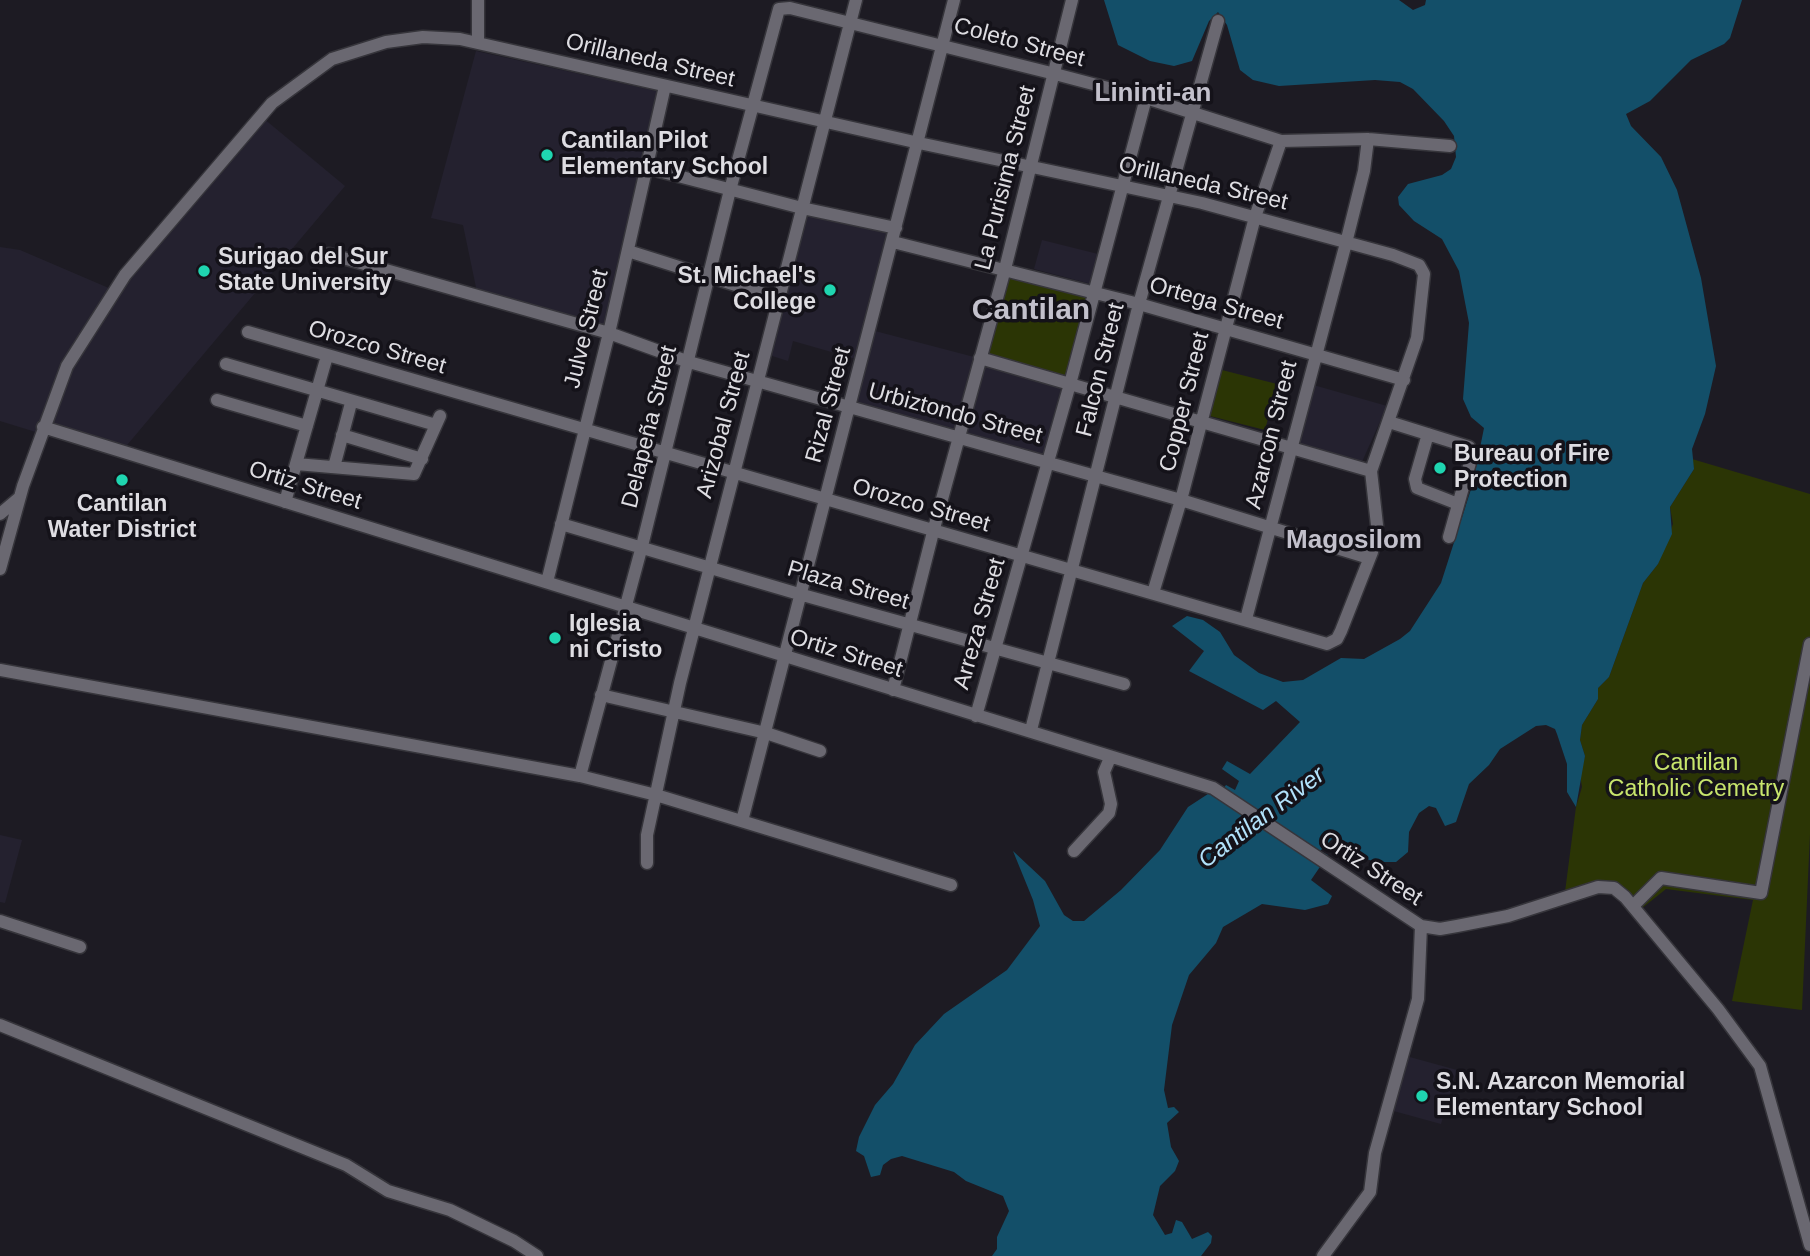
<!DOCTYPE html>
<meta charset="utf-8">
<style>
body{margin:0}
canvas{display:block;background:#1d1b23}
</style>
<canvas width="1810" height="1256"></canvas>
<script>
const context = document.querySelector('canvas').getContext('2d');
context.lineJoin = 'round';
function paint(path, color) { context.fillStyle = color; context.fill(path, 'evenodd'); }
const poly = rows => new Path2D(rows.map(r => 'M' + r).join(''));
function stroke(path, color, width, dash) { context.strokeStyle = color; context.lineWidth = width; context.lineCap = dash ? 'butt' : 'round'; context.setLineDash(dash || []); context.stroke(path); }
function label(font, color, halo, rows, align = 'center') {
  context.font = font + ' Helvetica,sans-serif'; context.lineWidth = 7; context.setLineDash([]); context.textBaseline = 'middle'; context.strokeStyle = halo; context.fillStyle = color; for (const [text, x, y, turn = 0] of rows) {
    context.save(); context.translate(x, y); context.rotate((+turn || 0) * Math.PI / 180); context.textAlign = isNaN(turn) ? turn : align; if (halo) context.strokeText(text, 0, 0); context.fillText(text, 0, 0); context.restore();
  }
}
paint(poly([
 [476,51,661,92,606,329,477,292,463,225,431,218],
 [263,118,345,186,117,457,0,421,0,247,20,250,118,292],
 [805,212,888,230,889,240,856,359,793,341,788,361,769,355],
 [1042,240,1098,254,1091,284,1034,269],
 [875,331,974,357,955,430,856,404],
 [983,365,1064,388,1044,455,965,432],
 [1310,384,1387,406,1361,464,1295,444],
 [0,835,22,840,5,903,0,902],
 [1406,1056,1457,1070,1441,1124,1390,1110]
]), '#24212f');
paint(poly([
 [1008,276,1087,296,1067,377,986,355],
 [1218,369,1277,384,1265,430,1206,415],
 [1692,459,1810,494,1810,834,1802,1010,1732,1001,1753,900,1666,889,1641,909,1628,890,1617,883,1600,882,1565,892,1576,807,1582,787,1580,775,1585,756,1580,740,1582,725,1598,699,1598,688,1609,677,1643,583,1658,564,1673,524,1670,507,1694,469]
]), '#2b3505');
paint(poly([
 [1104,0,1399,0,1413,10,1425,5,1426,0,1742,0,1730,38,1724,44,1691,60,1650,101,1626,114,1631,126,1661,157,1677,190,1701,278,1716,366,1705,414,1692,449,1694,469,1670,507,1672,534,1658,564,1643,583,1609,677,1598,688,1598,699,1582,725,1580,740,1585,756,1576,807,1567,792,1567,764,1557,734,1555,729,1546,725,1536,726,1500,749,1489,765,1469,784,1456,822,1445,826,1436,808,1429,806,1419,813,1409,832,1408,852,1396,862,1375,862,1356,855,1333,838,1320,851,1328,855,1311,880,1332,896,1328,904,1305,910,1262,904,1223,927,1216,943,1189,975,1172,1025,1164,1090,1168,1108,1174,1107,1179,1112,1167,1123,1171,1147,1179,1161,1175,1171,1160,1186,1153,1215,1165,1235,1172,1233,1176,1220,1182,1222,1192,1239,1208,1232,1212,1236,1211,1243,1201,1256,992,1256,997,1249,997,1237,1009,1211,1003,1196,966,1181,954,1172,902,1156,891,1159,883,1165,880,1175,871,1177,864,1156,856,1151,859,1137,875,1105,893,1084,915,1045,944,1014,1007,970,1040,926,1033,900,1013,851,1045,881,1064,915,1073,921,1084,921,1121,890,1160,850,1188,807,1208,794,1218,796,1226,785,1235,790,1239,781,1222,769,1227,761,1250,774,1300,722,1276,701,1263,710,1189,671,1204,651,1172,626,1187,616,1203,620,1220,632,1234,655,1259,673,1283,682,1303,680,1341,658,1364,659,1400,639,1410,631,1441,583,1473,483,1484,428,1471,417,1463,399,1469,323,1459,271,1442,239,1414,221,1399,205,1398,197,1408,184,1442,175,1451,169,1456,157,1454,136,1444,121,1413,89,1400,82,1375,80,1279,86,1253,80,1240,70,1227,25,1218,12,1209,21,1192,61,1174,66,1150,61,1118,45]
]), '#134f69');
const minor = poly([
 [478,43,478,0],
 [647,168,802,208,896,228],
 [893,242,1139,304,1404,380],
 [628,251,780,299],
 [329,254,609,333,689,362,1181,500,1369,558],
 [980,358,1371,471],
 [226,364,436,425],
 [217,400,307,426],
 [1389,422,1469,447,1471,459,1449,537],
 [43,427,1213,788,1421,926,1440,929,1457,926,1508,916,1598,887,1614,888,1625,897,1718,1009,1760,1066,1810,1245],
 [1428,434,1415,479,1417,488,1458,504],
 [342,435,422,459],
 [296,464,414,474,440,416],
 [334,467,351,403],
 [285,502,327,356],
 [0,514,19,498],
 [561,524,799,594,1124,684],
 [0,569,23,486,67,366,125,275,272,103,332,59,386,42,423,37,460,39,919,143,1202,203,1393,255,1419,265,1424,274,1417,338,1371,471,1377,525,1372,552,1341,631,1337,639,1327,644,248,332],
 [547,582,609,333,665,86],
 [1153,593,1181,500,1255,217,1281,141],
 [1246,619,1346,243,1364,171,1368,139],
 [0,670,580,776,656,795,951,885],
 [893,690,933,532,1005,269,1072,0],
 [601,695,766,733,820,751],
 [976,716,1070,384,1146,98],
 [1031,730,1139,304,1218,21],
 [580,776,642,546,730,190,779,9,790,8,1055,74,1146,98,1281,141,1368,139,1450,146],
 [742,821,954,0],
 [1074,851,1109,813,1111,804,1104,772,1110,758],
 [647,863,647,835,680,683,856,0],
 [1633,906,1661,878,1761,893,1810,644],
 [0,921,80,947],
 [0,1025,346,1165,388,1191,450,1210,514,1241,537,1256],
 [1323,1256,1370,1192,1375,1153,1418,999,1421,926]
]);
stroke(minor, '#36353b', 15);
stroke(minor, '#6a6871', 12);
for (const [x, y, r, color] of [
 [547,155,7,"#1fd5b0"],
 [204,271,7,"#1fd5b0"],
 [830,290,7,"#1fd5b0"],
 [1440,468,7,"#1fd5b0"],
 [122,480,7,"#1fd5b0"],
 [555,638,7,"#1fd5b0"],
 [1422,1096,7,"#1fd5b0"]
]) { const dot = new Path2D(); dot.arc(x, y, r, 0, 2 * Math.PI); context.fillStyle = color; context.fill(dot); stroke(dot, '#141219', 2.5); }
label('23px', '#dedde2', '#141219', [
 ["Coleto Street",1019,43,15],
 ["Orillaneda Street",650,61,13],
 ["La Purisima Street",1006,178,-76],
 ["Orillaneda Street",1203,184,13],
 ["Ortega Street",1216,304,16],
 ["Julve Street",587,329,-76],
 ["Orozco Street",377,348,16],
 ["Falcon Street",1101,370,-76],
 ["Copper Street",1185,402,-76],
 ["Rizal Street",829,405,-75],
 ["Urbiztondo Street",955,414,15],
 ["Arizobal Street",724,425,-75],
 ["Delapeña Street",650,427,-76],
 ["Azarcon Street",1272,435,-76],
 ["Ortiz Street",305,486,17],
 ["Orozco Street",921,506,16],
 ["Plaza Street",848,586,16],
 ["Arreza Street",980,624,-74],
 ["Ortiz Street",846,654,17],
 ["Ortiz Street",1371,869,33]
]);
label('bold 23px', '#dedde2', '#141219', [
 ["Cantilan Pilot",561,142],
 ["Elementary School",561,168],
 ["Surigao del Sur",218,258],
 ["State University",218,284],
 ["St. Michael's",816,277,"right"],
 ["College",816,303,"right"],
 ["Bureau of Fire",1454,455],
 ["Protection",1454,481],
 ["Cantilan",122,505,"center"],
 ["Water District",122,531,"center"],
 ["Iglesia",569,625],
 ["ni Cristo",569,651],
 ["S.N. Azarcon Memorial",1436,1083],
 ["Elementary School",1436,1109]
], 'left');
label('23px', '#c8e56c', '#141219', [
 ["Cantilan",1696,764],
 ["Catholic Cemetry",1696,790]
]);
label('italic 24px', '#b2e2fb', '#141219', [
 ["Cantilan River",1262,818,-37]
]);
label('bold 26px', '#c3c1cc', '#141219', [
 ["Lininti-an",1153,94],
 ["Magosilom",1354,541]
]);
label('bold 30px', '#c3c1cc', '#141219', [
 ["Cantilan",1031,311]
]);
</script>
